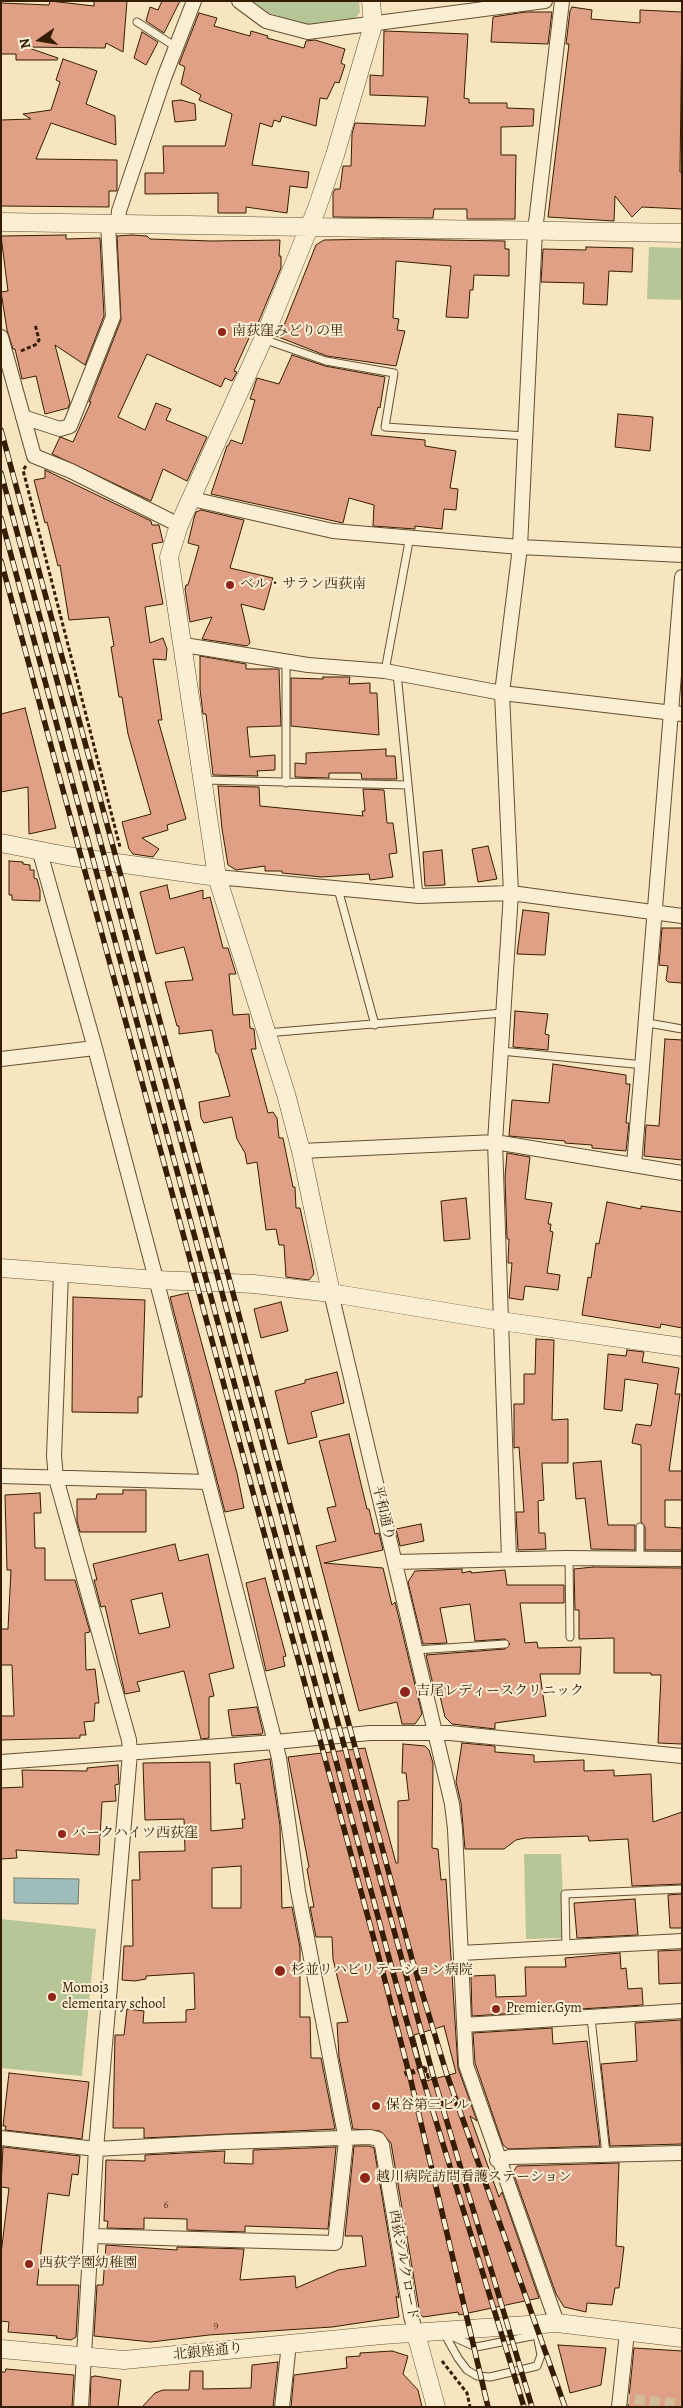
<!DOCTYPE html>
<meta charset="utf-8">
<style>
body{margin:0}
#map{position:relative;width:683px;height:2408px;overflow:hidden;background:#f7e5bf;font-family:Alegreya,serif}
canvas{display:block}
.frame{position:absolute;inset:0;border:2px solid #371d00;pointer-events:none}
.north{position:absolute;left:15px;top:15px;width:50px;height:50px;-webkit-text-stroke:4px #faeed5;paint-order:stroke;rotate:257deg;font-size:14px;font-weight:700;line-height:20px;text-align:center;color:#371d00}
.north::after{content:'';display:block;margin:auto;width:18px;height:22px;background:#371d00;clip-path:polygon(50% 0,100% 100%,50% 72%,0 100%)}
</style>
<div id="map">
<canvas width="683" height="2408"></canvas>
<div class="frame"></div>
<div class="north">N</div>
</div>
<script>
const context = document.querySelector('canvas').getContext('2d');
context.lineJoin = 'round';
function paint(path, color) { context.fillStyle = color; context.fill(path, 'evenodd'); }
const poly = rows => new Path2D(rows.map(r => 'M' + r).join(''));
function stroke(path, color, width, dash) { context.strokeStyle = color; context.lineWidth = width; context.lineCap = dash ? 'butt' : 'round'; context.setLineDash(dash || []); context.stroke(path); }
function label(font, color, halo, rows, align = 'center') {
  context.font = font + ' Alegreya,"Noto Serif JP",serif'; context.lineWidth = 4; context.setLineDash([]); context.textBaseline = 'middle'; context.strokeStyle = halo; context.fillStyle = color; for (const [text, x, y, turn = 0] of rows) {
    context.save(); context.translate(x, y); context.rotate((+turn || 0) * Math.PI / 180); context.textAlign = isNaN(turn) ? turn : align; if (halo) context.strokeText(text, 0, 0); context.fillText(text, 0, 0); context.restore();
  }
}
paint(poly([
 [253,1,359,1,360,12,355,19,322,24,303,24,269,13],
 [649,247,682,248,682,300,647,299],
 [524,1854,561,1854,565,1938,526,1939],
 [1,1919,96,1929,82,2076,1,2068]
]), '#b7c696');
const water = poly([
 [14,1878,79,1879,78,1904,14,1903,14,1878]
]);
paint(water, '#9fbdba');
stroke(water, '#757d70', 1);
const building = poly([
 [50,1,94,6,94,1,127,1,123,52,106,43,105,48,26,47,58,58,57,60,16,60,16,54,1,54,1,3,49,5,50,1],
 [162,1,180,1,164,33,146,21,150,7,158,10,162,1],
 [572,7,592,10,591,19,640,23,640,10,682,12,680,172,682,172,682,209,642,207,632,217,615,196,614,221,548,217,569,44,566,44,570,11,572,7],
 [525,12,552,12,548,44,491,42,493,17,525,12],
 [199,13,217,18,214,26,250,36,251,31,268,36,267,38,304,48,306,41,315,40,345,49,341,63,345,65,339,83,335,82,327,99,320,98,316,126,282,116,280,122,274,120,272,127,260,123,252,165,309,172,307,188,290,186,287,213,246,207,246,213,218,213,218,193,145,194,145,173,164,173,163,146,225,146,232,114,199,100,201,95,181,84,185,67,179,64,199,13],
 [384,31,468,34,464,98,469,99,469,103,507,103,507,108,534,109,533,126,501,127,501,155,516,155,515,219,467,219,467,209,434,209,433,218,333,217,333,193,335,189,340,189,343,166,351,166,352,134,355,123,425,126,428,97,370,95,370,75,383,76,384,31],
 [142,32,158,42,146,65,134,58,142,32],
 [63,59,97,71,86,104,115,116,116,145,51,123,36,159,117,160,117,191,109,191,109,207,1,206,1,120,31,119,23,114,51,110,60,82,56,80,63,59],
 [181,100,195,104,196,120,175,122,172,101,181,100],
 [66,235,66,239,100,238,104,316,85,365,55,345,70,403,68,408,45,414,36,376,22,379,15,349,13,349,7,330,1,292,8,291,1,236,66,235],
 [132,235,147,236,150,239,212,241,280,240,279,256,281,256,281,268,256,328,254,327,234,371,237,372,232,381,225,378,221,387,147,354,118,417,145,430,156,403,171,409,166,420,207,437,187,481,163,469,151,501,52,454,60,437,73,442,91,402,89,402,121,320,117,236,132,235],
 [383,239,505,241,505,249,509,249,509,276,474,275,473,290,470,290,468,318,446,317,451,266,396,261,393,318,399,319,397,330,405,331,396,366,327,356,276,336,281,324,281,333,316,245,324,240,383,239],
 [586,247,633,248,632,272,609,271,607,305,583,304,584,283,541,282,543,249,586,250,586,247],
 [292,355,325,366,385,377,380,408,378,407,371,435,425,440,425,446,456,451,450,488,458,489,456,510,444,509,442,529,415,526,415,529,373,526,374,505,349,498,343,523,211,494,227,446,228,446,231,440,242,444,255,400,250,399,257,378,279,384,292,355],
 [618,414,653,417,650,451,615,447,618,414],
 [45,470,151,521,152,525,159,525,163,542,152,544,163,604,145,607,150,643,163,638,167,649,166,660,153,659,162,720,158,720,186,819,167,825,168,830,142,838,159,849,153,857,133,854,129,849,122,822,151,814,128,734,122,697,119,697,111,647,114,646,109,617,69,620,60,565,58,566,47,522,45,523,34,480,45,478,45,470],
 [201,510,244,520,230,568,273,578,264,610,241,604,250,643,247,646,202,639,212,617,190,622,185,589,186,585,188,585,199,546,188,543,194,518,196,512,201,510],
 [200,656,246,664,246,669,279,669,281,726,247,727,250,757,275,755,275,770,257,771,258,776,213,775,206,714,203,714,200,689,200,656],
 [323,677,350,677,349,684,370,683,370,693,377,693,379,735,291,726,291,678,323,679,323,677],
 [25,708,56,828,29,834,28,787,1,792,1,714,25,708],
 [386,749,386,756,395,756,397,779,362,779,361,773,329,773,329,778,295,777,295,763,306,764,306,753,386,749],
 [218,786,259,787,260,806,363,816,362,811,365,811,363,789,384,790,387,823,393,823,397,853,389,854,393,877,370,880,369,874,321,877,282,873,282,871,265,871,265,866,236,870,228,865,222,829,218,786],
 [488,846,497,879,478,882,472,849,488,846],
 [442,850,445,885,425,886,423,852,442,850],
 [9,861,23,862,23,864,30,865,30,870,34,870,34,878,37,879,40,890,40,901,12,900,12,895,9,895,9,861],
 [167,885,170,899,203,890,203,899,210,897,223,948,228,948,236,974,229,974,233,1015,249,1014,250,1028,254,1029,256,1049,251,1049,268,1113,273,1112,277,1118,279,1138,283,1138,293,1187,295,1187,296,1208,300,1208,312,1263,314,1274,309,1280,286,1277,284,1245,279,1245,276,1229,266,1230,257,1162,247,1164,245,1153,237,1139,232,1117,204,1123,201,1118,199,1102,230,1096,218,1054,216,1053,212,1030,179,1034,179,1026,177,1026,165,982,193,980,184,947,156,954,140,892,167,885],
 [523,910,549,913,545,955,517,954,523,910],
 [662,928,682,928,682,983,668,982,666,980,668,966,659,965,662,928],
 [515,1011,548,1014,545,1034,549,1035,548,1050,513,1047,515,1011],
 [665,1039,682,1040,682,1160,644,1156,646,1125,659,1126,665,1039],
 [553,1064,626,1075,626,1084,630,1084,626,1123,629,1123,626,1151,592,1148,592,1145,565,1143,565,1141,509,1136,512,1100,549,1103,553,1064],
 [507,1153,530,1157,525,1199,552,1203,548,1224,551,1224,550,1231,553,1232,547,1273,560,1275,558,1290,525,1286,523,1300,509,1298,512,1263,508,1263,509,1239,507,1239,505,1177,507,1153],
 [466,1198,470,1239,444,1241,441,1201,466,1198],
 [607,1202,641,1209,641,1206,682,1212,682,1328,661,1324,660,1328,582,1315,588,1277,591,1278,596,1243,599,1244,607,1202],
 [188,1293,237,1473,244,1508,225,1512,170,1297,188,1293],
 [73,1297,145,1300,142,1397,138,1397,138,1413,72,1412,73,1297],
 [281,1302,288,1331,261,1338,254,1309,281,1302],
 [536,1339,554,1340,552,1420,568,1419,568,1463,542,1463,544,1500,538,1501,539,1533,545,1533,546,1549,518,1550,516,1512,524,1512,519,1447,514,1448,514,1404,524,1404,524,1374,535,1374,536,1339],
 [627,1350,644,1352,642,1362,679,1368,675,1394,680,1394,669,1471,682,1471,682,1500,665,1500,665,1527,682,1528,682,1550,645,1550,645,1527,641,1522,641,1445,632,1443,636,1424,651,1426,658,1384,625,1379,622,1411,604,1409,608,1354,626,1356,627,1350],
 [337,1372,344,1403,311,1412,317,1437,288,1444,275,1391,305,1383,305,1380,337,1372],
 [349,1434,367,1509,369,1509,375,1534,379,1533,383,1550,324,1563,383,1568,392,1605,395,1602,422,1714,415,1724,402,1724,397,1702,359,1711,316,1546,336,1541,327,1508,336,1506,319,1441,349,1434],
 [601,1461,608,1525,635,1525,635,1550,591,1549,585,1498,576,1499,573,1463,601,1461],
 [123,1490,146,1490,146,1532,80,1532,77,1521,77,1499,96,1499,97,1494,123,1494,123,1490],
 [40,1493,41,1513,34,1513,35,1548,45,1548,45,1580,75,1580,90,1632,85,1633,86,1670,95,1669,99,1703,95,1703,94,1721,84,1722,86,1735,80,1735,80,1738,1,1740,1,1716,14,1716,12,1665,1,1665,1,1629,8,1629,11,1570,7,1570,5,1495,40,1493],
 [421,1524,424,1541,400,1546,396,1529,421,1524],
 [175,1544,179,1561,208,1554,234,1668,209,1674,214,1696,209,1697,209,1738,201,1739,184,1671,137,1682,140,1691,125,1694,105,1606,101,1607,94,1580,97,1580,93,1564,175,1544],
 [162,1593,170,1627,139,1634,131,1600,162,1593],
 [593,1567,682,1568,682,1744,658,1743,661,1675,651,1675,651,1673,614,1673,614,1638,579,1639,579,1610,575,1610,574,1569,593,1567],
 [462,1569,462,1573,471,1571,471,1573,505,1570,507,1585,564,1585,564,1603,520,1603,525,1643,537,1642,538,1648,581,1647,580,1674,540,1674,546,1716,495,1723,495,1729,452,1724,445,1717,438,1688,435,1693,426,1655,505,1649,510,1644,505,1639,475,1641,470,1604,440,1608,447,1643,423,1644,408,1582,415,1571,462,1569],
 [265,1578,286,1656,283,1657,285,1666,266,1671,246,1583,265,1578],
 [257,1707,263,1732,262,1734,232,1736,228,1710,257,1707],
 [462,1743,495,1746,495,1752,534,1755,534,1762,584,1760,584,1771,614,1770,614,1776,651,1774,653,1822,682,1812,682,1884,632,1886,628,1839,589,1841,588,1836,525,1838,516,1840,504,1849,465,1849,461,1803,456,1782,462,1743],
 [403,1744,425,1746,429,1750,433,1763,432,1848,438,1849,441,1880,446,1879,458,2068,477,2121,470,2116,499,2197,502,2192,539,2298,459,2315,458,2312,423,2317,420,2314,391,2143,380,2131,353,2129,339,2057,337,2023,348,2022,333,1959,332,1937,316,1937,310,1907,314,1907,307,1869,309,1867,288,1757,365,1748,396,1863,398,1863,398,1801,409,1800,406,1773,402,1773,403,1744],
 [444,2026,456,2073,426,2081,414,2035,444,2026],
 [270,1759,280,1826,282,1908,292,1907,300,1948,300,2017,310,2017,311,2058,321,2058,335,2129,144,2138,144,2128,113,2128,115,2035,124,2035,127,2009,144,2011,143,2023,186,2022,186,2010,195,2009,194,1973,146,1976,146,1979,135,1981,122,1980,124,1946,133,1946,132,1880,140,1880,139,1852,185,1851,184,1819,145,1820,143,1763,210,1762,211,1831,243,1828,242,1819,245,1819,240,1783,236,1784,234,1764,270,1759],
 [241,1866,241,1908,212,1908,212,1868,241,1866],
 [118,1765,119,1784,115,1785,116,1801,102,1802,99,1855,16,1850,17,1858,1,1859,1,1788,23,1787,22,1770,87,1771,87,1768,118,1765],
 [682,1894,682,1928,670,1928,668,1895,682,1894],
 [635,1899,638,1935,577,1938,574,1903,635,1899],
 [682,1950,682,1983,659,1984,658,1951,682,1950],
 [620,1953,621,1969,626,1968,628,1989,642,1988,643,2005,472,2016,471,1976,495,1975,496,1997,526,1996,525,1967,566,1967,565,1958,620,1953],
 [681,2020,682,2144,610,2146,601,2064,637,2061,635,2023,681,2020],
 [552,2028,553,2044,587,2041,600,2146,508,2149,503,2145,475,2063,473,2033,552,2028],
 [9,2073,89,2082,82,2139,5,2130,6,2126,3,2126,9,2073],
 [354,2146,369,2146,374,2148,399,2298,396,2296,399,2317,332,2327,209,2335,151,2342,94,2336,97,2285,103,2285,106,2245,177,2250,177,2247,244,2249,240,2280,295,2276,296,2288,338,2270,366,2266,362,2236,345,2236,354,2146],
 [3,2147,80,2156,78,2175,72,2174,69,2196,48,2193,37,2285,79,2285,76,2337,71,2340,56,2338,57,2336,8,2332,9,2322,1,2321,1,2254,9,2188,1,2187,3,2147],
 [336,2147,328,2229,245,2226,245,2232,187,2230,187,2219,144,2218,144,2229,107,2228,108,2221,104,2221,106,2160,145,2161,145,2155,225,2151,224,2163,253,2164,253,2150,336,2147],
 [619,2163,616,2246,624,2247,619,2288,615,2288,612,2305,587,2303,586,2312,564,2307,556,2294,513,2172,517,2166,619,2163],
 [558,2345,606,2348,601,2385,570,2393,558,2345],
 [634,2348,682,2351,682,2407,628,2407,634,2348],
 [392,2351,408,2356,403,2374,418,2390,422,2407,291,2407,294,2375,347,2368,346,2357,360,2356,360,2353,392,2351],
 [278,2362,273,2407,142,2407,155,2393,163,2390,189,2390,190,2371,203,2371,203,2389,251,2388,252,2365,278,2362],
 [6,2369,74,2375,72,2407,1,2407,1,2372,5,2372,6,2369],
 [95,2376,121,2380,118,2407,90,2407,91,2377,95,2376]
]);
paint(building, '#dfa086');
stroke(building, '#371d00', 1);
stroke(poly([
 [620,2398,682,2404]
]), '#d1bd99', 10, [10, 5]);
const service = poly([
 [137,22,176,47],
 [263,339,326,361,394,373,385,427,526,436],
 [385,671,410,536],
 [397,673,419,896],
 [203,780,408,785],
 [286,783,286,661],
 [338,889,375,1025],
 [648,1023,682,1029],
 [266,1033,503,1013],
 [501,1051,644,1065],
 [569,1558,570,1637],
 [640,1558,640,1527],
 [416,1650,505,1644],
 [566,1947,565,1894,682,1889],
 [591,2018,606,2154],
 [444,2333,458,2358,467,2370,477,2376,490,2377,537,2366,541,2355,537,2335,531,2328],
 [451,2336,476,2347,537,2335]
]);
const minor = poly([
 [239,1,266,21,308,32,545,1],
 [118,224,119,211,164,78,194,1],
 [1,337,34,456,71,471,179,525],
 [23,417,60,429,70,426,113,317,108,223],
 [192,499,333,531,520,547,682,555],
 [184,645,308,665,385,671,502,693,682,714],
 [39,849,95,1048,161,1298,279,1758,298,1891,346,2140,335,2243,92,2236],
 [217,877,419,896,511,893,682,916],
 [1,1059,95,1048],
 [301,1151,495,1142,682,1173],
 [634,1165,682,577],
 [61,1273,54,1456,56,1478,129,1740,130,1753,96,2149,81,2407],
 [331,1293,452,1804,455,1829,466,2065,557,2323],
 [1,1476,208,1482],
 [509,1559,495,1142,511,893,502,693,520,547,535,231,562,1],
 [395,1562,566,1558,682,1559],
 [1,1762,275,1742,370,1733,450,1733,682,1756],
 [461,1953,682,1941],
 [464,2025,682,2011],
 [1,2138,96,2149,226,2142,370,2137,378,2139,382,2145,411,2316,416,2334],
 [497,2160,510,2157,682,2153],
 [282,2407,289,2344],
 [619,2407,627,2332]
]);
const tertiary = poly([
 [1,222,682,233],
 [1,843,67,856,217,877],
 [1,1268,157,1280,254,1284,331,1293,501,1321,682,1347],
 [331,1293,301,1151,286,1094,217,877,169,557,179,525,265,335,317,208,335,155,373,25,371,1],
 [416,2334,436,2407],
 [1,2349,124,2360,382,2335,557,2323,682,2338]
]);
stroke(service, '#674f30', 9);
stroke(minor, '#674f30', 16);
stroke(tertiary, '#674f30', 19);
stroke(poly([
 [21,351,37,344,39,340,35,324],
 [26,466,23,470,120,847],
 [425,2067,429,2079,425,2070,405,2075,404,2073,425,2067],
 [442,2361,467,2393,470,2407]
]), '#371d00', 3, [4, 2.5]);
stroke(service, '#faeed5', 7);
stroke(minor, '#faeed5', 14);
stroke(tertiary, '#faeed5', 18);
const rail = poly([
 [1,430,412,1959,446,2072,565,2407],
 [1,473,433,2075,532,2407],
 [1,518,391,1965,423,2079,524,2407],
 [1,561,382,1969,411,2081,488,2407]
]);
stroke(rail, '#371d00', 5.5);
stroke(rail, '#faeed5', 4, [11]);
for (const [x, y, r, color] of [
 [222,332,5,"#8f2418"],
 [230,585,5,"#8f2418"],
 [405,1692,6,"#8f2418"],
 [62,1834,5,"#8f2418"],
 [280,1971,6,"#8f2418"],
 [52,1997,5,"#8f2418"],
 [496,2009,5,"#8f2418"],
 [376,2106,5,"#8f2418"],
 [365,2178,6,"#8f2418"],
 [29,2264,5,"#8f2418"]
]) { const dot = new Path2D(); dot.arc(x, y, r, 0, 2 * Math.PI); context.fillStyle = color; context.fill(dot); stroke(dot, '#faeed5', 2); }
label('11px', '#613e22', null, [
 ["6",166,2205],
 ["9",216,2325]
]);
label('14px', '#371d00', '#faeed5', [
 ["南荻窪みどりの里",232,332],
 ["ベル・サラン西荻南",240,585],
 ["吉尾レディースクリニック",416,1692],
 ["パークハイツ西荻窪",72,1834],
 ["杉並リハビリテーション病院",291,1971],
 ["Momoi3",62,1989],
 ["elementary school",62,2005],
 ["Premier Gym",506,2009],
 ["保谷第三ビル",386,2106],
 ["越川病院訪問看護ステーション",376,2178],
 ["西荻学園幼稚園",39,2264]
], 'left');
label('14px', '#371d00', '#faeed5', [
 ["平和通り",383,1513,77],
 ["西荻シルクロード",403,2265,80],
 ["北銀座通り",208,2352,-6]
]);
</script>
